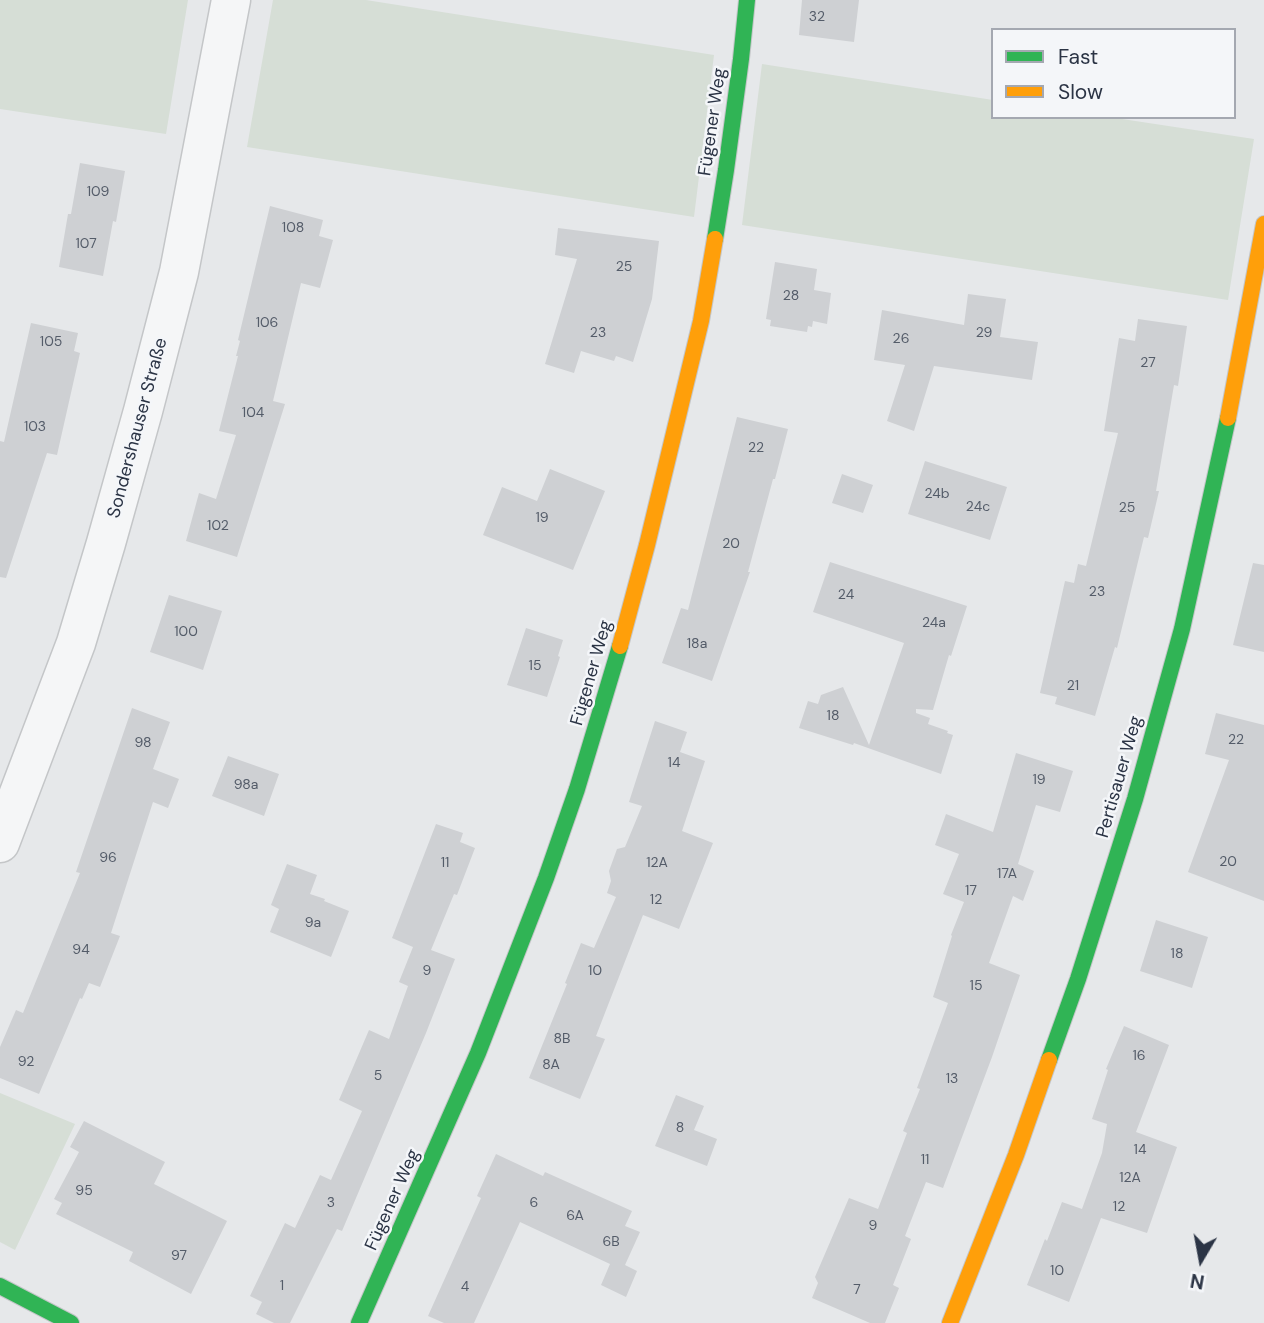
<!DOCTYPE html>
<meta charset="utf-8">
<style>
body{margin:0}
#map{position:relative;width:1264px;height:1323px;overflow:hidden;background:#e6e8ea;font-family:"DM Sans",sans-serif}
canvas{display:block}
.legend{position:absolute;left:991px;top:28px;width:245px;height:91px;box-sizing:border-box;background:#f4f6f9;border:2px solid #a4a8b1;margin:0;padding:9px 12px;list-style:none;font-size:21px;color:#2b3445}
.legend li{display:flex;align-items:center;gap:14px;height:35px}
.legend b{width:35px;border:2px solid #a4a8b1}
.north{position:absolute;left:1166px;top:1225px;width:70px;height:70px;-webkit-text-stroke:5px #f4f6f9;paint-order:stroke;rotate:190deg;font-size:19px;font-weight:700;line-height:28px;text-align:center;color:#2b3445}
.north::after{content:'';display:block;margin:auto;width:24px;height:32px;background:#2b3445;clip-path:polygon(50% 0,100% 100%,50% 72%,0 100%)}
</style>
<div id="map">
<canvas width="1264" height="1323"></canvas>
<ul class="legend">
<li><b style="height:9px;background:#30b455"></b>Fast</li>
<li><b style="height:9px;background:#ff9f0a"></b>Slow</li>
</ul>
<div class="north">N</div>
</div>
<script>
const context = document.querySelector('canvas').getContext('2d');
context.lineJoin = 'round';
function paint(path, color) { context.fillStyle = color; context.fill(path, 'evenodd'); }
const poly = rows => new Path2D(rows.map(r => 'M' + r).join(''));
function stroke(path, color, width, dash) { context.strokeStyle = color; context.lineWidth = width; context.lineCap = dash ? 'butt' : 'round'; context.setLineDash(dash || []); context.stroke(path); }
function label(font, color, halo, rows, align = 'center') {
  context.font = font + ' "DM Sans",sans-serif'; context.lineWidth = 5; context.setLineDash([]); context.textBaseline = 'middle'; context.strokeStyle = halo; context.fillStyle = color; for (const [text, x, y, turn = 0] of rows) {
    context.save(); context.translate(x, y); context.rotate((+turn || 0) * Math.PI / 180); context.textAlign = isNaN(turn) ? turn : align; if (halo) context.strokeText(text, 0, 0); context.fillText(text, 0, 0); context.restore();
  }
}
paint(poly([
 [0,0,188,0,166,134,0,109],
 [273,0,366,0,714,55,694,217,247,147],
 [762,64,993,100,993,117,1109,117,1254,139,1228,300,742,225],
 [0,1093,75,1124,15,1250,0,1242]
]), '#d6ded6');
paint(poly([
 [802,0,859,0,854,42,799,35],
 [80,163,125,171,116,222,113,221,103,276,59,267,68,214,71,214],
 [270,206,323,220,319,236,333,240,320,288,301,283,273,401,285,404,237,557,186,541,199,493,216,499,236,435,219,431,238,356,236,356,240,341,238,340],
 [558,228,659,241,652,299,633,362,616,356,614,361,581,351,574,373,545,364,577,259,555,255],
 [775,262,817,269,814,290,831,293,827,324,813,321,812,327,808,326,807,332,770,326,771,320,766,319],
 [968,294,1006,299,1000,337,1038,342,1032,380,934,366,914,431,887,421,905,365,874,360,882,310,964,325],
 [1138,319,1187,326,1178,386,1174,385,1156,491,1159,491,1148,538,1144,537,1117,648,1115,647,1095,716,1055,704,1057,697,1040,693,1065,581,1074,583,1078,564,1086,566,1118,433,1104,431,1119,338,1135,341],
 [31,323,78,333,74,351,80,353,57,455,47,453,6,578,0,577,0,441,4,442],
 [737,417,788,429,775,479,773,479,748,572,750,572,712,681,662,663,681,608,688,610],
 [925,461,1007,487,990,540,908,514],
 [550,469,605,491,573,570,483,535,502,487,537,501],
 [842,474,873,485,863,513,832,503],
 [830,562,967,606,951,656,949,655,933,710,916,709,916,713,930,718,928,724,948,731,947,733,953,735,941,774,854,743,853,745,799,728,808,701,818,704,821,695,843,687,869,745,904,643,813,612],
 [1253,563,1264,565,1264,652,1233,645],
 [169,595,222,611,203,670,150,652],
 [526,628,563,640,558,656,560,657,547,697,507,685],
 [132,708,170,722,153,769,179,779,168,808,153,802,111,933,120,936,100,987,89,983,82,999,80,998,39,1094,0,1078,0,1047,16,1010,23,1013,80,873,76,872],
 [1216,713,1264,725,1264,901,1188,872,1229,760,1205,754],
 [655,721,687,732,680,752,705,761,682,831,713,843,679,929,643,915,596,1036,605,1039,580,1099,529,1078,567,984,565,983,581,943,594,948,616,897,607,893,611,881,609,871,617,849,625,847,642,806,629,802],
 [1016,753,1073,771,1060,812,1036,805,1018,864,1034,871,1023,901,1013,896,989,963,1020,975,992,1057,943,1188,926,1182,905,1236,911,1239,893,1285,899,1288,885,1323,870,1323,812,1298,818,1283,815,1277,849,1198,878,1209,907,1133,903,1131,920,1089,917,1088,948,1003,933,997,952,936,951,935,964,902,943,894,959,854,935,845,946,814,993,832],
 [228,756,279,774,264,816,212,796],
 [436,824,463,833,460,842,475,848,457,895,454,894,431,950,455,959,426,1033,342,1231,337,1229,290,1323,274,1323,256,1314,262,1302,250,1296,285,1223,295,1228,320,1175,331,1180,362,1111,339,1100,369,1030,389,1039,408,986,399,982,413,947,392,938],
 [287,864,317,875,310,894,325,899,324,901,349,911,331,957,270,932,279,909,271,905],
 [1156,920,1208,937,1192,988,1140,971],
 [1124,1026,1169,1045,1136,1132,1177,1147,1147,1233,1101,1218,1069,1302,1027,1285,1045,1239,1047,1241,1062,1202,1082,1209,1102,1153,1107,1124,1092,1119,1108,1070,1106,1069],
 [676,1095,704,1106,694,1130,717,1139,707,1166,655,1146],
 [84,1121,165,1162,154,1184,227,1221,191,1294,129,1261,133,1252,56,1214,62,1203,54,1199,79,1152,70,1147],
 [496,1154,543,1176,545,1172,632,1211,625,1226,640,1232,625,1265,637,1271,626,1297,601,1285,610,1264,520,1222,474,1323,444,1323,428,1316,481,1198,477,1196]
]), '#ced0d3');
const street = poly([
 [0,843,76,643,106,543,143,411,179,272,231,0]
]);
const fast = poly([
 [715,239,726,170,741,59,747,0],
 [1049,1060,1078,979,1135,799,1182,629,1228,418],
 [0,1286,71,1323],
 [359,1323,478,1053,546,878,577,789,620,646]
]);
const slow = poly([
 [1228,418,1264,224],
 [620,646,647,545,701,321,715,239],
 [950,1323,1016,1155,1049,1060]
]);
stroke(street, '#c4c6c8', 41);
stroke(fast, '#c4c6c8', 18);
stroke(slow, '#c4c6c8', 18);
stroke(street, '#f5f6f7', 38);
stroke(fast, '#30b455', 16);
stroke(slow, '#ff9f0a', 16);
label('14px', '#545c69', null, [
 ["32",817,17],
 ["109",98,192],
 ["108",293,228],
 ["107",86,244],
 ["25",624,267],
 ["28",791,296],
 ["106",267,323],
 ["23",598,333],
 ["29",984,333],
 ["26",901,339],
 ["105",51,342],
 ["27",1148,363],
 ["104",253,413],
 ["103",35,427],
 ["22",756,448],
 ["24b",937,494],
 ["24c",978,507],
 ["25",1127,508],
 ["19",542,518],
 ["102",218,526],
 ["20",731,544],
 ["23",1097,592],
 ["24",846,595],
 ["24a",934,623],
 ["100",186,632],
 ["18a",697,644],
 ["15",535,666],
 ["21",1073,686],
 ["18",833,716],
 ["22",1236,740],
 ["98",143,743],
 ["14",674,763],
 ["19",1039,780],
 ["98a",246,785],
 ["96",108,858],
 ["20",1228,862],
 ["11",445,863],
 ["12A",657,863],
 ["17A",1007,874],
 ["17",971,891],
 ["12",656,900],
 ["9a",313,923],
 ["94",81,950],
 ["18",1177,954],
 ["9",427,971],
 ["10",595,971],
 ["15",976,986],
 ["8B",562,1039],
 ["16",1139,1056],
 ["92",26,1062],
 ["8A",551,1065],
 ["5",378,1076],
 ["13",952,1079],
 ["8",680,1128],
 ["14",1140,1150],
 ["11",925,1160],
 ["12A",1130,1178],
 ["95",84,1191],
 ["3",331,1203],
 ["6",534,1203],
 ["12",1119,1207],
 ["6A",575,1216],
 ["9",873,1226],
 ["6B",611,1242],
 ["97",179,1256],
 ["10",1057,1271],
 ["1",282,1286],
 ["4",465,1287],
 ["7",857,1290]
]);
label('18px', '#2b3445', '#f4f6f9', [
 ["Fügener Weg",713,122,-82],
 ["Sondershauser Straße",138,428,-75],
 ["Fügener Weg",592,673,-74],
 ["Pertisauer Weg",1120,777,-74],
 ["Fügener Weg",393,1200,-66]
]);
</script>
